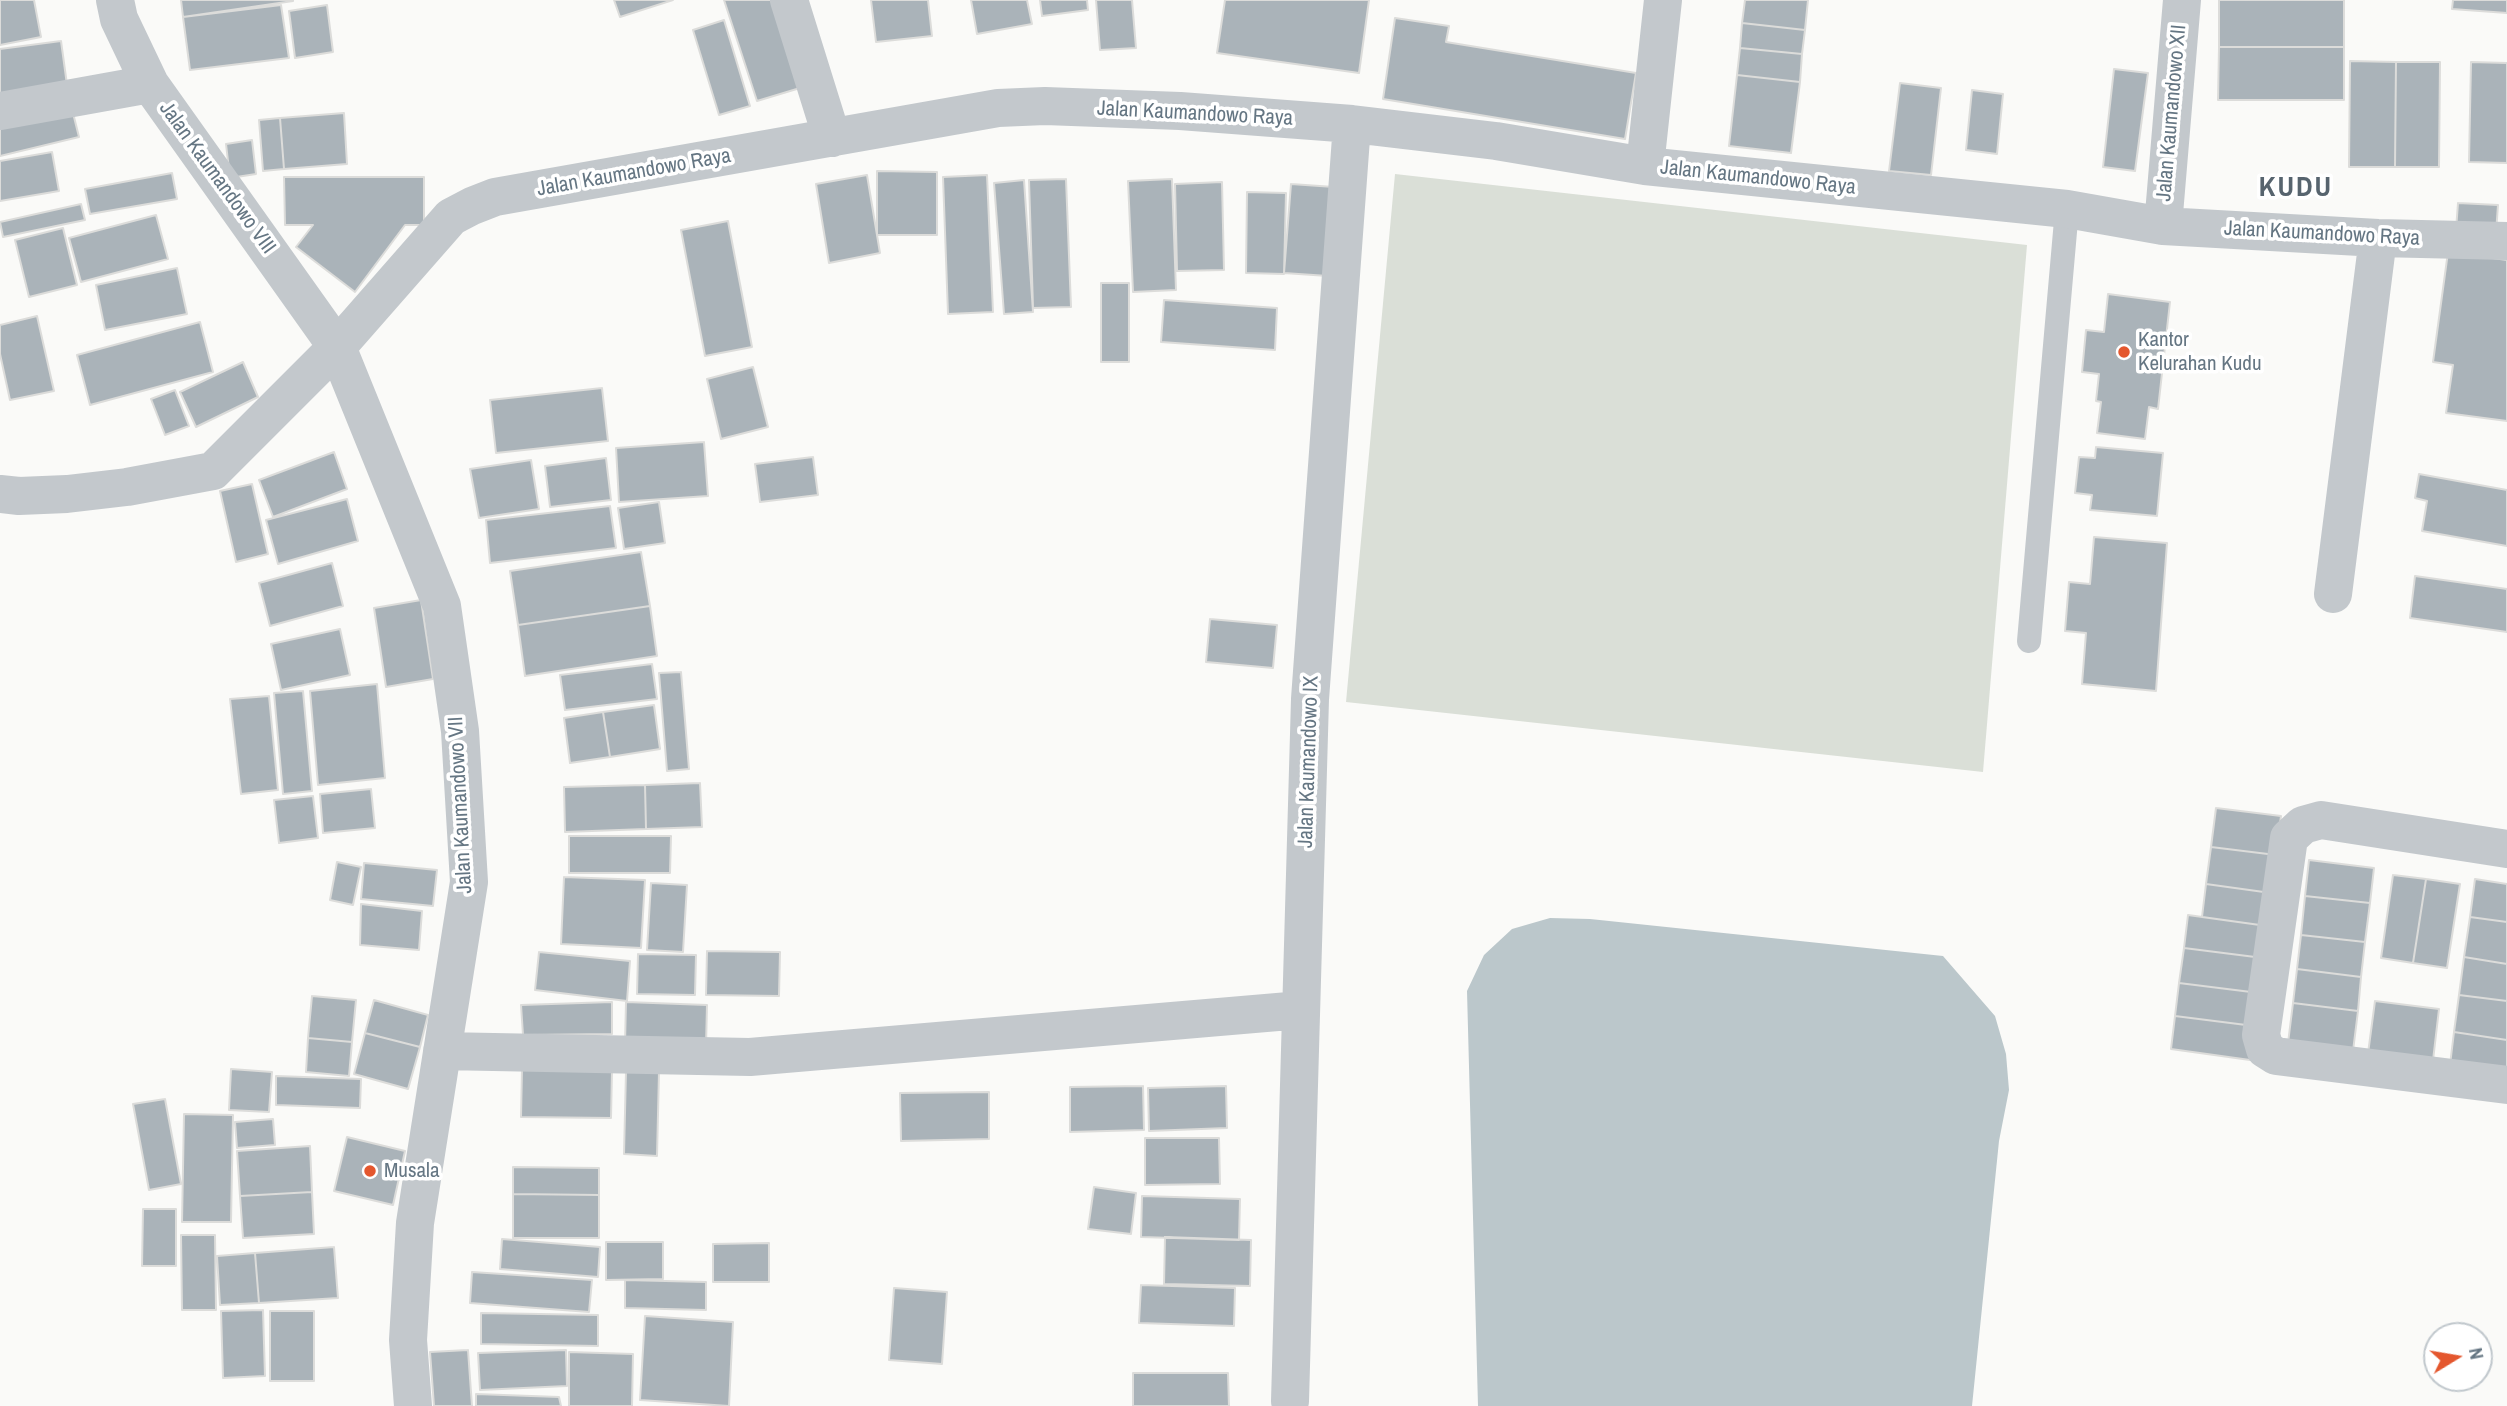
<!DOCTYPE html>
<style>
body{margin:0}
#map{position:relative;width:2507px;height:1406px;overflow:hidden;background:#fafaf8;font-family:"Archivo Narrow",sans-serif}
canvas{display:block}
.north{position:absolute;left:2423px;top:1322px;width:70px;height:70px;box-sizing:border-box;background:#fff;border:2px solid #c1c8cd;border-radius:50%;rotate:79deg;font-size:19px;font-weight:700;line-height:28px;text-align:center;color:#657683}
.north::after{content:'';display:block;margin:auto;width:24px;height:32px;background:#e4572e;clip-path:polygon(50% 0,100% 100%,50% 72%,0 100%)}
</style>
<div id="map">
<canvas width="2507" height="1406"></canvas>
<div class="north">N</div>
</div>
<script>
const context = document.querySelector('canvas').getContext('2d');
context.lineJoin = 'round';
function paint(path, color) { context.fillStyle = color; context.fill(path, 'evenodd'); }
const poly = rows => new Path2D(rows.map(r => 'M' + r).join(''));
function stroke(path, color, width, dash) { context.strokeStyle = color; context.lineWidth = width; context.lineCap = dash ? 'butt' : 'round'; context.setLineDash(dash || []); context.stroke(path); }
function label(font, color, halo, rows, align = 'center') {
  context.font = font + ' "Archivo Narrow",sans-serif'; context.lineWidth = 7; context.setLineDash([]); context.textBaseline = 'middle'; context.strokeStyle = halo; context.fillStyle = color; for (const [text, x, y, turn = 0] of rows) {
    context.save(); context.translate(x, y); context.rotate((+turn || 0) * Math.PI / 180); context.textAlign = isNaN(turn) ? turn : align; if (halo) context.strokeText(text, 0, 0); context.fillText(text, 0, 0); context.restore();
  }
}
paint(poly([
 [1395,174,2027,245,1983,772,1346,702]
]), '#dadfd7');
paint(poly([
 [1550,918,1590,919,1943,956,1995,1016,2006,1054,2009,1090,1999,1141,1972,1406,1478,1406,1467,991,1484,955,1512,929]
]), '#bbc7cb');
const building = poly([
 [0,0,34,0,41,37,0,45,0,0],
 [181,0,293,0,293,1,183,17,181,0],
 [614,0,673,0,620,17,614,0],
 [724,0,771,0,800,88,757,101,724,0],
 [871,0,928,0,932,36,876,42,871,0],
 [971,0,1027,0,1032,24,977,34,971,0],
 [1040,0,1087,0,1088,10,1042,16,1040,0],
 [1096,0,1132,0,1136,48,1100,50,1096,0],
 [1225,0,1369,0,1359,73,1217,53,1225,0],
 [1745,0,1808,0,1805,30,1742,23,1745,0],
 [2219,0,2344,0,2344,47,2219,47,2219,0],
 [2453,0,2507,0,2507,13,2452,9,2453,0],
 [281,5,289,58,190,70,183,17,281,5],
 [327,5,333,52,295,58,289,11,327,5],
 [1395,18,1449,26,1446,42,1636,73,1625,139,1383,99,1395,18],
 [724,20,750,106,719,115,693,30,724,20],
 [1742,23,1805,30,1802,54,1740,48,1742,23],
 [61,41,68,92,0,102,0,49,61,41],
 [2219,47,2344,47,2344,100,2218,100,2219,47],
 [1740,48,1802,54,1800,82,1737,75,1740,48],
 [2350,61,2396,62,2395,167,2349,167,2350,61],
 [2396,62,2440,62,2439,167,2395,167,2396,62],
 [2471,62,2507,63,2507,163,2469,162,2471,62],
 [2114,69,2148,73,2135,171,2103,167,2114,69],
 [1737,75,1800,82,1791,153,1729,146,1737,75],
 [1900,83,1941,88,1931,175,1889,171,1900,83],
 [1972,90,2003,94,1997,154,1966,150,1972,90],
 [71,105,79,137,0,156,0,121,71,105],
 [344,113,347,164,284,169,280,118,344,113],
 [280,118,284,169,263,171,259,120,280,118],
 [252,140,256,174,230,178,226,144,252,140],
 [52,152,59,191,0,201,0,161,52,152],
 [877,171,937,172,937,235,877,235,877,171],
 [172,173,177,199,90,214,85,189,172,173],
 [867,175,880,253,829,263,816,184,867,175],
 [987,175,993,312,948,314,943,177,987,175],
 [284,177,424,177,424,225,405,225,355,292,296,247,313,225,285,225,284,177],
 [1066,179,1071,307,1033,308,1029,180,1066,179],
 [1172,179,1176,290,1133,292,1128,181,1172,179],
 [1024,180,1033,312,1004,314,994,183,1024,180],
 [1222,182,1224,270,1177,271,1175,184,1222,182],
 [1291,184,1334,187,1328,276,1284,273,1291,184],
 [1247,192,1286,193,1284,274,1246,273,1247,192],
 [2458,203,2498,205,2496,233,2456,230,2458,203],
 [81,204,85,220,3,237,0,222,81,204],
 [156,215,168,259,81,282,69,238,156,215],
 [728,221,752,347,705,356,681,230,728,221],
 [63,228,77,285,29,297,15,240,63,228],
 [2448,252,2507,260,2507,421,2446,413,2453,365,2433,362,2448,252],
 [177,268,187,314,105,330,96,285,177,268],
 [1101,283,1129,283,1129,362,1101,362,1101,283],
 [2108,294,2170,302,2158,409,2149,407,2145,439,2097,433,2101,402,2096,401,2099,374,2082,372,2086,330,2104,332,2108,294],
 [1164,300,1277,308,1275,350,1161,342,1164,300],
 [37,316,54,391,10,400,0,354,0,325,37,316],
 [200,322,213,372,90,405,77,355,200,322],
 [243,362,258,397,196,427,180,392,243,362],
 [753,367,768,427,721,439,707,379,753,367],
 [602,388,608,441,496,453,490,400,602,388],
 [175,390,189,426,165,435,151,399,175,390],
 [704,442,708,496,619,502,616,448,704,442],
 [2096,447,2163,453,2157,516,2090,510,2092,495,2075,493,2079,457,2095,458,2096,447],
 [334,452,347,489,273,517,259,480,334,452],
 [813,457,818,495,760,502,755,464,813,457],
 [606,458,611,500,550,507,545,466,606,458],
 [531,460,539,509,479,518,470,469,531,460],
 [2419,474,2507,490,2507,546,2422,531,2427,501,2415,498,2419,474],
 [252,484,268,554,236,562,220,491,252,484],
 [347,499,358,541,278,564,266,520,347,499],
 [659,502,665,543,624,549,618,508,659,502],
 [610,506,616,548,490,563,486,520,610,506],
 [2094,537,2167,543,2156,691,2082,684,2086,633,2065,631,2069,582,2090,584,2094,537],
 [641,552,650,606,518,625,510,571,641,552],
 [332,563,343,606,270,626,259,583,332,563],
 [2415,576,2507,589,2507,632,2410,618,2415,576],
 [421,600,433,679,386,687,374,608,421,600],
 [650,606,657,656,525,676,518,625,650,606],
 [1210,619,1277,625,1273,668,1206,662,1210,619],
 [340,629,350,675,281,690,271,644,340,629],
 [652,664,657,699,565,710,560,675,652,664],
 [681,672,689,769,667,771,659,673,681,672],
 [377,684,385,778,318,785,310,691,377,684],
 [303,691,312,791,283,794,274,693,303,691],
 [269,696,278,790,241,794,230,699,269,696],
 [654,705,660,749,610,757,603,712,654,705],
 [603,712,610,757,570,763,564,718,603,712],
 [700,783,702,827,646,829,645,785,700,783],
 [645,785,646,829,565,832,564,787,645,785],
 [371,789,375,828,323,833,320,794,371,789],
 [313,796,318,838,279,843,274,800,313,796],
 [2216,808,2281,816,2276,855,2211,847,2216,808],
 [569,836,671,836,670,873,569,873,569,836],
 [2211,847,2276,855,2271,893,2206,884,2211,847],
 [2309,860,2374,868,2370,903,2305,896,2309,860],
 [337,862,361,867,353,905,330,900,337,862],
 [364,863,437,870,433,906,361,899,364,863],
 [2393,875,2426,879,2413,963,2381,958,2393,875],
 [564,877,645,880,641,948,561,944,564,877],
 [2426,879,2460,884,2447,968,2413,963,2426,879],
 [2475,879,2507,884,2507,922,2470,917,2475,879],
 [651,883,687,885,683,952,647,950,651,883],
 [2206,884,2271,893,2267,926,2202,917,2206,884],
 [2305,896,2370,903,2365,942,2301,935,2305,896],
 [361,904,422,911,419,950,360,945,361,904],
 [2188,915,2267,926,2263,958,2184,948,2188,915],
 [2470,917,2507,922,2507,964,2464,957,2470,917],
 [2301,935,2365,942,2361,977,2297,969,2301,935],
 [2184,948,2263,958,2259,993,2179,983,2184,948],
 [707,951,780,952,779,996,706,995,707,951],
 [539,952,630,961,627,1001,535,990,539,952],
 [638,954,696,955,695,995,637,994,638,954],
 [2464,957,2507,964,2507,1001,2459,995,2464,957],
 [2297,969,2361,977,2358,1011,2293,1003,2297,969],
 [2179,983,2259,993,2254,1026,2175,1016,2179,983],
 [2459,995,2507,1001,2507,1040,2454,1032,2459,995],
 [312,996,356,1000,352,1042,308,1038,312,996],
 [374,1000,428,1015,420,1047,365,1033,374,1000],
 [2375,1001,2439,1009,2432,1069,2367,1061,2375,1001],
 [612,1002,612,1034,523,1035,521,1005,612,1002],
 [626,1002,707,1005,706,1046,625,1044,626,1002],
 [2293,1003,2358,1011,2353,1051,2288,1043,2293,1003],
 [2175,1016,2254,1026,2250,1060,2171,1049,2175,1016],
 [2454,1032,2507,1040,2507,1081,2449,1073,2454,1032],
 [365,1033,420,1047,408,1089,354,1074,365,1033],
 [308,1038,352,1042,349,1076,306,1072,308,1038],
 [231,1069,272,1072,269,1112,229,1110,231,1069],
 [522,1069,612,1071,611,1118,521,1117,522,1069],
 [626,1071,659,1072,657,1156,624,1154,626,1071],
 [276,1076,361,1079,360,1108,276,1105,276,1076],
 [1143,1086,1144,1130,1070,1132,1070,1087,1143,1086],
 [1226,1086,1227,1128,1149,1131,1148,1088,1226,1086],
 [989,1092,989,1139,901,1141,900,1093,989,1092],
 [165,1099,181,1184,149,1190,133,1104,165,1099],
 [184,1114,233,1115,231,1222,182,1222,184,1114],
 [273,1119,275,1145,237,1148,235,1122,273,1119],
 [347,1137,405,1151,393,1205,334,1191,347,1137],
 [1145,1138,1219,1138,1220,1184,1145,1185,1145,1138],
 [310,1146,312,1192,240,1196,237,1151,310,1146],
 [513,1167,599,1168,599,1195,513,1194,513,1167],
 [1094,1187,1136,1193,1131,1234,1088,1229,1094,1187],
 [312,1192,314,1234,243,1238,240,1196,312,1192],
 [513,1194,599,1195,599,1238,513,1238,513,1194],
 [1142,1196,1240,1199,1239,1240,1141,1237,1142,1196],
 [143,1209,176,1209,176,1266,142,1266,143,1209],
 [181,1235,215,1235,216,1310,182,1310,181,1235],
 [1165,1237,1251,1240,1250,1286,1164,1284,1165,1237],
 [502,1239,600,1247,598,1277,500,1269,502,1239],
 [606,1242,663,1242,663,1279,606,1280,606,1242],
 [769,1243,769,1282,713,1282,713,1244,769,1243],
 [334,1247,338,1298,259,1303,255,1253,334,1247],
 [255,1253,259,1303,220,1305,217,1256,255,1253],
 [472,1272,592,1280,589,1312,470,1303,472,1272],
 [625,1280,706,1282,706,1310,625,1308,625,1280],
 [1141,1285,1235,1288,1234,1326,1139,1323,1141,1285],
 [894,1288,947,1292,942,1364,889,1360,894,1288],
 [263,1310,265,1376,223,1378,221,1311,263,1310],
 [270,1311,314,1311,314,1381,270,1381,270,1311],
 [481,1313,598,1315,598,1346,481,1344,481,1313],
 [645,1316,733,1322,729,1406,640,1400,645,1316],
 [468,1350,472,1406,434,1406,430,1352,468,1350],
 [566,1350,567,1386,480,1390,478,1353,566,1350],
 [569,1352,633,1354,632,1406,569,1406,569,1352],
 [1133,1373,1228,1373,1229,1406,1133,1406,1133,1373],
 [476,1394,559,1397,561,1406,476,1406,476,1394]
]);
paint(building, '#aab3b9');
stroke(building, '#dcdcda', 2);
stroke(poly([
 [2029,641,2067,209]
]), '#c3c8cc', 24);
stroke(poly([
 [115,0,119,19,150,84,337,347,442,606,460,731,469,882,415,1223,408,1340,413,1406],
 [789,0,832,138],
 [0,111,150,84],
 [1645,166,1663,0],
 [2163,226,2182,0],
 [0,494,19,496,67,494,127,487,213,471,337,347,451,217,472,206,495,197,998,108,1045,106,1180,111,1352,124,1496,141,1645,166,2067,209,2163,226,2378,238,2507,241],
 [2333,594,2378,238],
 [2507,849,2321,820,2303,825,2289,838,2261,1035,2265,1049,2276,1056,2507,1085],
 [442,1051,750,1057,1301,1010],
 [1290,1401,1310,699,1352,124]
]), '#c3c8cc', 38);
for (const [x, y, r, color] of [
 [2124,352,7,"#e4572e"],
 [370,1171,7,"#e4572e"]
]) { const dot = new Path2D(); dot.arc(x, y, r, 0, 2 * Math.PI); context.fillStyle = color; context.fill(dot); stroke(dot, '#fff', 2.5); }
label('21px', '#657683', '#fff', [
 ["Jalan Kaumandowo XII",2172,113,-85],
 ["Jalan Kaumandowo Raya",1195,114,3],
 ["Jalan Kaumandowo Raya",634,173,-10],
 ["Jalan Kaumandowo VIII",217,178,54],
 ["Jalan Kaumandowo Raya",1758,178,6],
 ["Jalan Kaumandowo Raya",2322,234,3],
 ["Jalan Kaumandowo IX",1309,762,-88],
 ["Jalan Kaumandowo VII",461,805,-93]
]);
label('21px', '#657683', '#fff', [
 ["Kantor",2138,340],
 ["Kelurahan Kudu",2138,364],
 ["Musala",384,1171]
], 'left');
context.letterSpacing = '2px';
label('bold 28px', '#57646e', '#fff', [
 ["KUDU",2296,188]
]);
context.letterSpacing = '0px';
</script>
